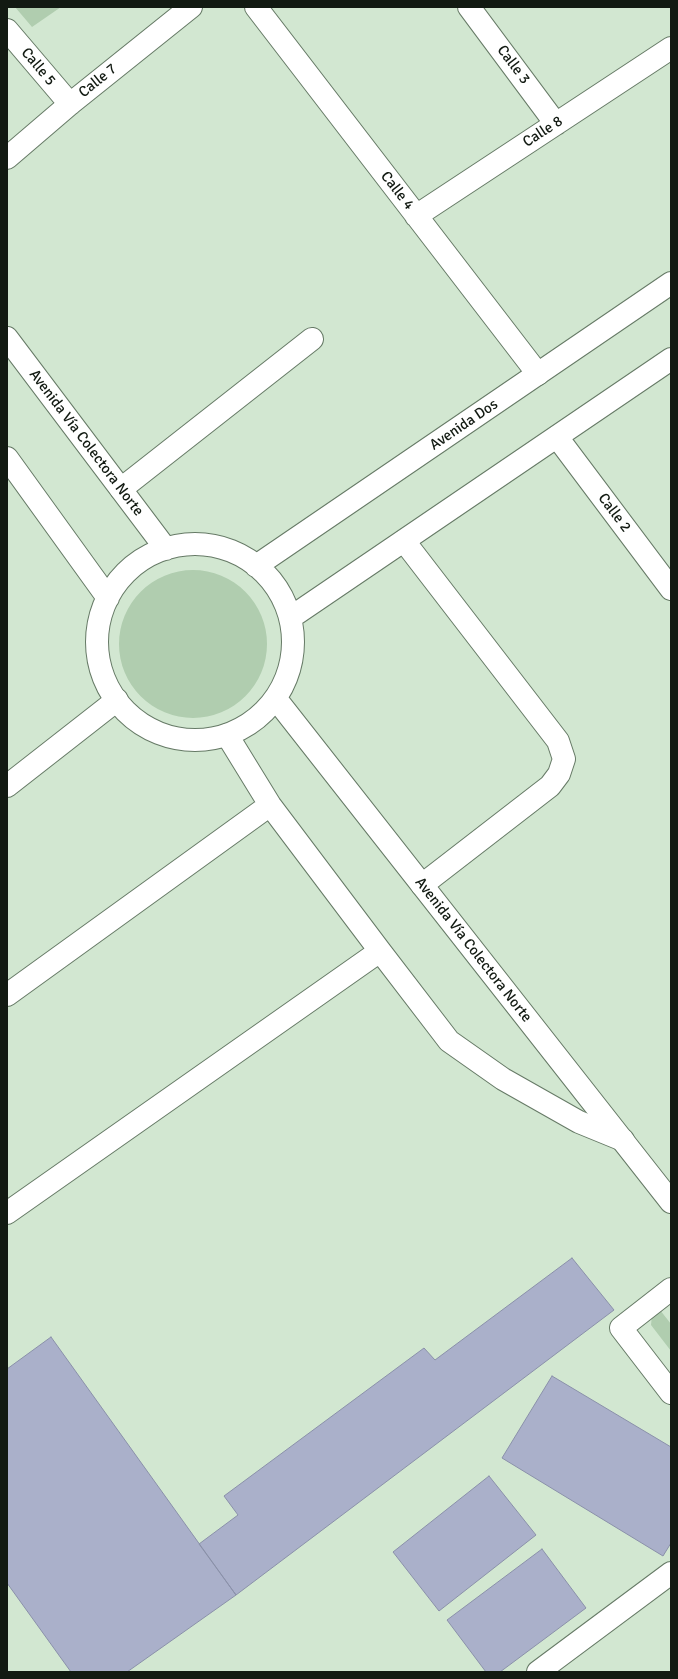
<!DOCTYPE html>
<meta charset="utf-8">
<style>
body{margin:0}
#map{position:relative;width:678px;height:1679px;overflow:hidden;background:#d2e7d1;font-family:Signika,sans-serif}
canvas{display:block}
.frame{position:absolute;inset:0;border:8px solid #121a12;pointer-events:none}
</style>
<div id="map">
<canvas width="678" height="1679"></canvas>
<div class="frame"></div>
</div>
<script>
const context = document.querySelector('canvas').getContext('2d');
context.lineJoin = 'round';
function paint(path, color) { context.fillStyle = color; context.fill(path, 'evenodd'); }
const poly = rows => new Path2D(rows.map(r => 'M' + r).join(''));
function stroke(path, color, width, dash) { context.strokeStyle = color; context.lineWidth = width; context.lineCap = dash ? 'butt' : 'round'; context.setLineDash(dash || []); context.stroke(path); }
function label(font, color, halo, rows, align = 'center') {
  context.font = font + ' Signika,sans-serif'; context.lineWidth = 3; context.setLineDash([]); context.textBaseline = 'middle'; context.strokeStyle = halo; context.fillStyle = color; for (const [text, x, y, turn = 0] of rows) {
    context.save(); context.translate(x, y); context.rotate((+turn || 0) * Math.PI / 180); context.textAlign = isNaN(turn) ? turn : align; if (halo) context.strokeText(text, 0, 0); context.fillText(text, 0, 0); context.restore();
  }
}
paint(poly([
 [15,7,61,7,32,27],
 '119 644a74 74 0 1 1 148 0a74 74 0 1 1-148 0Z',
 [660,1310,671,1324,671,1351,651,1325,652,1315]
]), '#b0cdaf');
const building = poly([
 [572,1258,614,1310,236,1595,199,1544,238,1515,224,1496,424,1348,435,1360,572,1258],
 [51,1337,236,1595,127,1672,71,1672,7,1583,7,1369,51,1337],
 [552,1376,671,1447,671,1543,663,1556,502,1458,552,1376],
 [489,1476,536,1535,439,1611,393,1552,489,1476],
 [542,1549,586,1608,500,1672,486,1672,447,1620,542,1549]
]);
paint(building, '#aab0ca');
stroke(building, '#8a90a9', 1);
const minor = poly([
 [256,7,538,374],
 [469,7,556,124],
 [7,30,70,104],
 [7,158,70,104,191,7],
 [416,216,671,48],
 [557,437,671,589],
 [121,489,312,339],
 [404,541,558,741,564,759,559,774,550,786,422,885],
 [227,735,270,805,380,951,449,1041,503,1079,579,1122,623,1140],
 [7,786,117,700],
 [7,995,270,805],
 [7,1213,380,951],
 [671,1289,621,1328,671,1393],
 [538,1672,671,1573]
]);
const tertiary = poly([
 [7,338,166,549],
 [7,458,108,598],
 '97 642a98 98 0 1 1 196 0a98 98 0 1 1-196 0Z',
 [256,566,671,283],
 [290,618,671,359],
 [276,699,671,1202]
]);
stroke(minor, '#667a66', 24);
stroke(tertiary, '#667a66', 24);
stroke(minor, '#fff', 22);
stroke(tertiary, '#fff', 22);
label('15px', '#121a12', '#fff', [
 ["Calle 3",513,65,53],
 ["Calle 5",38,67,50],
 ["Calle 7",98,81,-39],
 ["Calle 8",543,132,-33],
 ["Calle 4",397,191,52],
 ["Avenida Dos",464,425,-34],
 ["Avenida Vía Colectora Norte",86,443,53],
 ["Calle 2",614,513,53],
 ["Avenida Vía Colectora Norte",473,950,52]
]);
</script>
